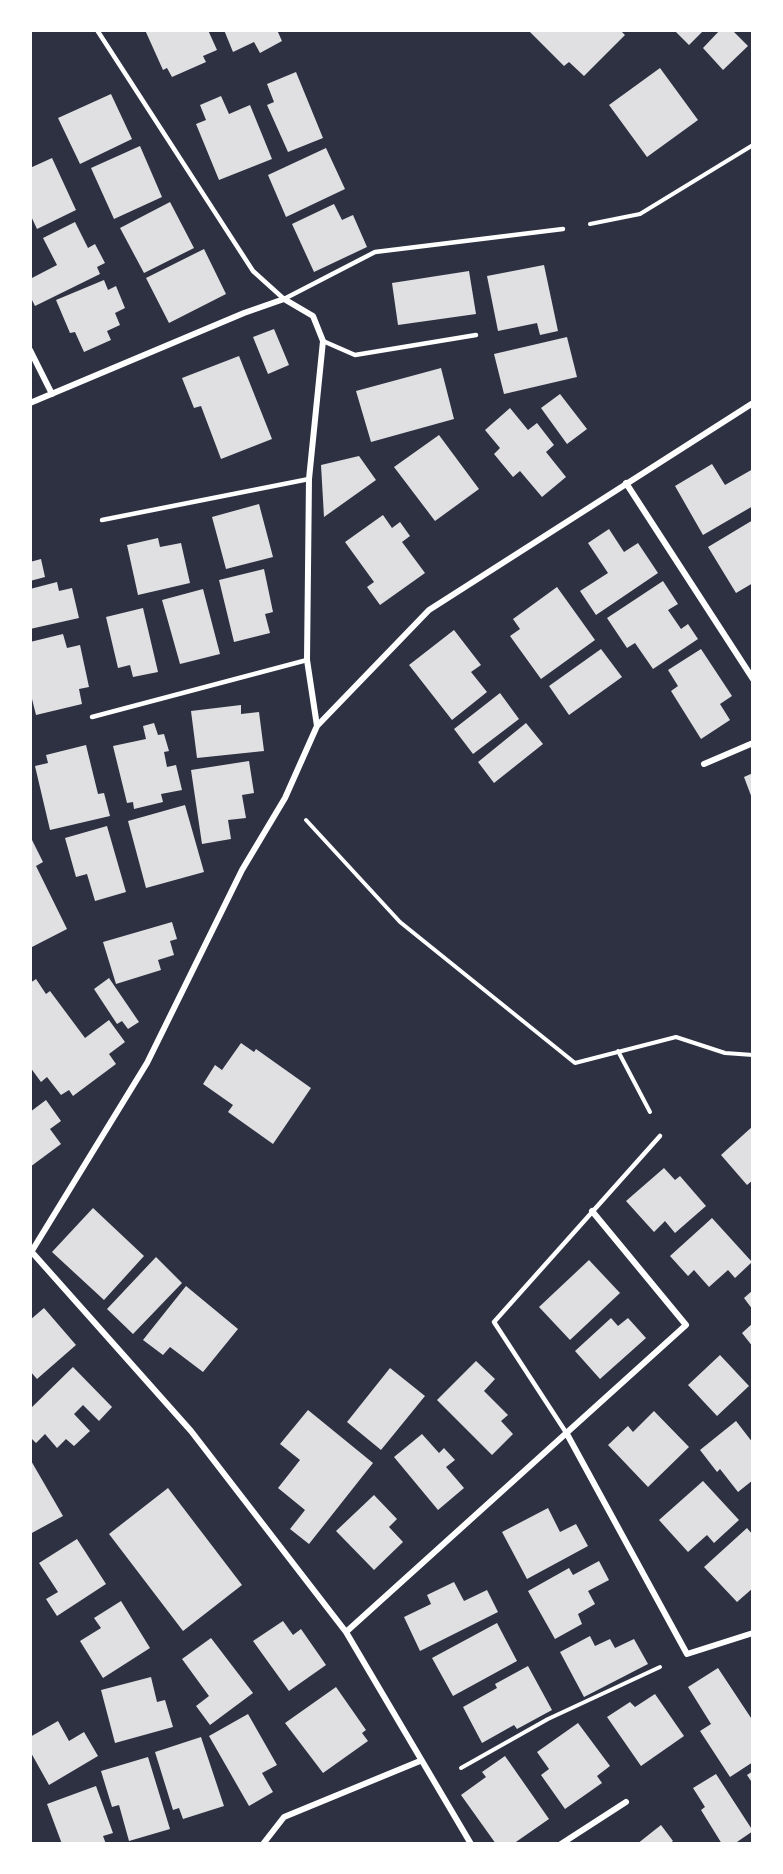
<!DOCTYPE html>
<style>
body{margin:0}
#map{position:relative;width:783px;height:1874px;overflow:hidden;background:#2d3142;font-family:Lora,serif}
canvas{display:block}
.frame{position:absolute;inset:0;border:32px solid #fff;pointer-events:none}
</style>
<div id="map">
<canvas width="783" height="1874"></canvas>
<div class="frame"></div>
</div>
<script>
const context = document.querySelector('canvas').getContext('2d');
context.lineJoin = 'round';
function paint(path, color) { context.fillStyle = color; context.fill(path, 'evenodd'); }
const poly = rows => new Path2D(rows.map(r => 'M' + r).join(''));
function stroke(path, color, width, dash) { context.strokeStyle = color; context.lineWidth = width; context.lineCap = dash ? 'butt' : 'round'; context.setLineDash(dash || []); context.stroke(path); }
paint(poly([
 [145,30,208,30,217,50,203,56,206,62,172,77,167,68,163,70],
 [224,30,277,30,282,41,260,53,254,42,233,52],
 [528,30,620,30,625,35,584,76,569,62,564,66],
 [674,30,704,30,689,45],
 [720,30,732,30,748,46,723,70,703,48],
 [660,68,698,120,647,157,609,105],
 [296,72,323,138,288,152,267,105,274,102,267,84],
 [111,94,132,139,80,164,58,118],
 [221,96,229,114,250,105,272,159,219,180,196,124,206,120,200,105],
 [140,146,162,197,114,219,91,168],
 [326,148,345,189,286,217,268,175],
 [52,158,76,210,37,229,30,214,30,168],
 [170,202,194,248,144,273,120,228],
 [334,204,342,220,353,215,367,247,314,272,292,224],
 [75,222,88,248,95,244,105,263,97,267,100,274,35,306,30,296,30,279,57,265,43,238],
 [204,249,226,294,169,323,146,278],
 [544,265,558,331,540,335,537,323,498,331,487,276],
 [469,271,476,314,398,325,392,283],
 [104,280,108,290,116,286,125,308,115,313,120,325,107,331,111,340,84,352,75,332,70,333,56,300],
 [274,329,289,365,268,374,253,337],
 [567,337,577,377,504,394,494,354],
 [239,356,272,439,221,459,201,406,194,408,182,378],
 [441,368,454,419,371,442,356,391],
 [560,394,587,429,567,444,541,408],
 [510,408,528,430,537,423,554,445,546,452,566,477,542,497,520,471,513,477,494,454,500,448,485,430],
 [439,435,479,489,435,521,394,467],
 [359,456,376,480,324,517,321,465],
 [712,464,725,485,753,469,753,506,703,535,675,486],
 [259,504,273,557,226,569,212,517],
 [383,515,392,528,400,522,410,536,402,542,425,573,380,605,367,587,374,582,345,542],
 [753,520,753,583,736,593,708,547],
 [609,529,624,552,638,543,658,573,596,615,580,591,608,573,588,543],
 [158,538,160,547,181,543,190,583,138,595,127,545],
 [41,559,45,577,30,581,30,562],
 [264,569,273,612,265,614,270,633,234,642,219,580],
 [663,581,678,604,668,610,681,629,688,624,698,639,653,669,635,643,627,648,607,618],
 [57,582,59,591,72,588,79,618,30,629,30,589],
 [557,587,595,640,541,679,510,636,520,629,513,619],
 [203,589,220,654,180,664,162,600],
 [143,608,158,672,133,677,130,665,118,668,106,617],
 [454,630,481,665,471,672,487,692,452,720,409,665],
 [63,634,67,648,80,645,89,687,79,689,82,704,36,715,30,691,30,642],
 [601,649,622,677,569,715,549,686],
 [701,649,732,696,720,704,730,720,701,739,671,691,678,686,668,670],
 [500,693,519,719,473,754,454,729],
 [241,705,241,714,259,712,264,751,197,758,191,711],
 [154,723,158,735,164,734,169,751,164,752,167,767,176,765,182,790,161,794,163,802,134,809,133,802,127,803,113,746,146,739,143,726],
 [526,723,543,744,494,783,478,762],
 [86,745,98,794,104,793,110,816,50,830,35,766,48,763,46,755],
 [249,761,254,793,242,795,246,818,228,820,231,839,202,844,191,770],
 [753,773,753,801,744,777],
 [185,805,204,872,146,888,128,821],
 [107,826,126,892,95,901,87,874,76,877,65,838],
 [30,836,43,862,36,866,67,929,30,948],
 [172,922,177,939,170,941,174,955,158,960,161,970,116,984,103,942],
 [109,978,139,1022,128,1029,122,1021,117,1024,94,989],
 [36,979,46,994,50,991,85,1038,109,1020,125,1042,109,1054,116,1064,73,1096,69,1090,61,1095,47,1077,41,1082,30,1067,30,983],
 [241,1043,254,1052,256,1049,311,1088,273,1144,228,1112,233,1105,203,1084,215,1065,222,1070],
 [46,1100,61,1121,50,1129,61,1144,30,1167,30,1112],
 [753,1126,753,1180,747,1185,721,1155],
 [664,1168,675,1180,680,1176,706,1206,675,1233,665,1221,654,1232,626,1201],
 [93,1208,144,1256,104,1300,52,1252],
 [712,1218,752,1262,735,1278,728,1270,709,1287,694,1270,688,1276,670,1256],
 [156,1257,182,1283,133,1334,107,1309],
 [589,1260,620,1293,570,1340,539,1307],
 [186,1286,238,1329,203,1372,170,1347,163,1355,143,1340],
 [753,1290,753,1310,744,1298],
 [44,1308,76,1345,37,1379,30,1371,30,1320],
 [611,1318,618,1326,628,1318,646,1338,600,1379,575,1351],
 [753,1323,753,1347,742,1333],
 [720,1355,749,1386,717,1416,688,1385],
 [476,1361,495,1379,484,1391,508,1415,501,1421,513,1434,492,1455,437,1400],
 [73,1367,112,1407,99,1421,83,1405,74,1414,90,1431,74,1446,66,1439,57,1448,45,1434,36,1443,30,1437,30,1409],
 [390,1368,425,1396,381,1450,347,1422],
 [308,1410,373,1463,309,1544,290,1529,305,1510,278,1488,300,1460,280,1444],
 [654,1411,689,1447,648,1487,608,1445,628,1426,633,1432],
 [736,1421,753,1443,753,1480,738,1492,720,1469,717,1472,700,1450],
 [422,1434,439,1453,444,1448,455,1460,446,1467,464,1488,438,1510,394,1457],
 [30,1459,63,1516,30,1534],
 [703,1481,739,1520,714,1543,707,1535,688,1552,659,1520],
 [168,1488,242,1585,183,1631,109,1534],
 [374,1495,397,1519,389,1527,403,1542,374,1570,336,1531],
 [548,1508,560,1532,576,1524,588,1546,527,1579,502,1532],
 [747,1528,753,1535,753,1588,737,1602,704,1567],
 [77,1539,106,1584,57,1616,46,1599,58,1592,39,1563],
 [599,1561,609,1580,588,1591,595,1604,578,1614,582,1624,555,1639,528,1591,569,1568,573,1575],
 [454,1582,464,1601,487,1590,498,1612,420,1651,404,1617,431,1604,427,1595],
 [121,1601,150,1648,103,1678,80,1641,101,1628,94,1618],
 [283,1621,293,1635,301,1629,326,1665,289,1691,253,1641],
 [497,1623,517,1661,453,1696,432,1658],
 [590,1636,595,1646,610,1639,615,1648,634,1639,648,1664,584,1697,560,1652],
 [211,1638,253,1693,210,1725,196,1706,209,1696,182,1659],
 [528,1666,552,1710,517,1729,514,1725,482,1743,463,1707,497,1688,495,1684],
 [718,1668,753,1721,753,1762,730,1777,700,1731,711,1724,688,1687],
 [151,1677,157,1702,165,1700,173,1727,115,1743,101,1690],
 [336,1687,366,1730,362,1733,368,1741,323,1773,285,1723],
 [655,1694,684,1736,641,1766,607,1717,630,1702,635,1707],
 [248,1714,277,1765,262,1773,273,1792,249,1806,209,1736],
 [58,1721,69,1741,84,1732,98,1756,49,1785,30,1751,30,1737],
 [578,1723,610,1766,597,1776,602,1783,565,1809,541,1775,549,1769,537,1752],
 [201,1737,224,1806,183,1819,179,1808,173,1810,155,1752],
 [505,1756,549,1819,513,1844,496,1844,461,1795,486,1777,482,1772],
 [148,1757,170,1829,129,1841,119,1805,112,1807,101,1771],
 [753,1771,753,1784,747,1775],
 [716,1774,753,1831,734,1844,722,1844,701,1810,705,1807,693,1788],
 [96,1786,113,1833,103,1836,106,1844,62,1844,47,1804],
 [661,1825,673,1841,669,1844,637,1844]
]), '#e0e0e3');
stroke(poly([
 [590,224,640,214,753,145],
 [306,820,400,922,575,1063,676,1037,725,1053,753,1055],
 [618,1051,650,1112],
 [461,1768,548,1719,660,1667]
]), '#fff', 4);
stroke(poly([
 [97,30,253,271,284,299,375,252,563,229],
 [323,341,355,355,476,335],
 [102,520,309,479],
 [92,717,307,660],
 [567,1434,494,1322,660,1136]
]), '#fff', 4.5);
stroke(poly([
 [30,350,52,394],
 [30,403,244,313,284,299,313,316,323,341,309,479,307,660,317,726],
 [626,483,753,679],
 [704,764,753,743],
 [30,1250,191,1431,346,1632,471,1844],
 [30,1254,147,1063,242,870,285,798,317,726,429,610,753,403],
 [567,1434,687,1654,753,1633],
 [346,1632,686,1325,592,1211],
 [263,1844,284,1817,420,1761],
 [561,1844,626,1802]
]), '#fff', 6);
</script>
